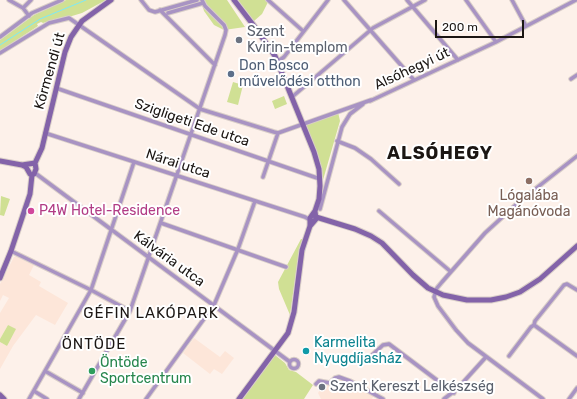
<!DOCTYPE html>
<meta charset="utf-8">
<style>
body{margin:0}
#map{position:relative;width:577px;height:399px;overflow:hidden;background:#fdf1ea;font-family:Rubik,sans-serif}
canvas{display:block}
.scale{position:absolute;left:435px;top:20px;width:89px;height:18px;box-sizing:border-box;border:2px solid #1b1613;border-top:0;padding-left:5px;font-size:12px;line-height:14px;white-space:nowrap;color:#1b1613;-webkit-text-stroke:3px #fff;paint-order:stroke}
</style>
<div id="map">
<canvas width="577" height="399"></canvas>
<div class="scale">200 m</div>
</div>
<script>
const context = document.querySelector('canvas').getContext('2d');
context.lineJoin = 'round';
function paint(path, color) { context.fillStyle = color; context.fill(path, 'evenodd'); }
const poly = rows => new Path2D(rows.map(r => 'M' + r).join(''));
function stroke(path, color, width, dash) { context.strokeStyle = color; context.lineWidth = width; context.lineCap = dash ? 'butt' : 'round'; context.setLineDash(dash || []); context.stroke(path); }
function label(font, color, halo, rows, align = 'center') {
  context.font = font + ' Rubik,sans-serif'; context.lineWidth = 4; context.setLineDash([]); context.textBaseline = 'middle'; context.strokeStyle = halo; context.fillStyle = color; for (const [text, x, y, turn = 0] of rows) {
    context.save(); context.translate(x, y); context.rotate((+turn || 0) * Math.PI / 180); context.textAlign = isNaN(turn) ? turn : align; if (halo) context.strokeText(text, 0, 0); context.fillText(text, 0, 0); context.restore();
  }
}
paint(poly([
 [16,256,34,265,29,275,41,282,39,286,68,303,55,325,36,315,13,346,0,369,0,342,7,346,8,325,0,339,0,313,9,298,3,295,0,301,0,284,14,257],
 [194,338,220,357,225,351,234,358,222,374,214,369,210,374,183,353],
 [337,378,345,380,374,395,372,399,321,399,318,393,321,389,322,391,328,384,331,386]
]), '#fde6d9');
paint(poly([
 [66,0,106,0,82,13,72,16,59,18,43,23,41,22,37,24,38,26,0,51,0,40,34,15],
 [204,0,227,0,245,27,224,30,214,25,204,11,201,1],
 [238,0,265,0,268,2,262,14,254,21],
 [233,82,243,85,238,105,227,102],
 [284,96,287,104,275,109,272,101],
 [338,112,340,121,323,180,316,149,304,125],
 [1,196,10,199,4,216,0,215],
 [301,239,303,239,297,265,290,315,279,289,278,282],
 [8,325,16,329,7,346,0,342,0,339],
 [275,355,285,363,289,370,296,372,313,385,304,399,242,399]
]), '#d0e094');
stroke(poly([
 [0,45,40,19,86,0],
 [304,253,308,239]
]), '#7de9f6', 1);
const street = poly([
 [9,0,23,8,29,16],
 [141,0,149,10,155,12,197,0],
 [268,0,303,31],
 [344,0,414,80],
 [407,0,458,60],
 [466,0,496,42],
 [512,0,526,26],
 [23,8,31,0],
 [160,10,215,65],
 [168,13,203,3],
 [0,37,32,13,62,0],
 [0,53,49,23,69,18,200,109,274,132,278,133,371,100],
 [277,62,284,57,328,0],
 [571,79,577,75],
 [56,88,320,179],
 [292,97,373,28,425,0],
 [370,101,496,42,576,0],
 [45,133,305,217,310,220],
 [337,141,355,148,371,159,399,184],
 [35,173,290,362],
 [263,177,278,133],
 [320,209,342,127,350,114,363,104],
 [379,211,450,271],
 [161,223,286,267],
 [11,251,91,290,130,311],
 [534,325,577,356],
 [509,356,531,327,534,325,535,321,564,285,567,284,577,290],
 [370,357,383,345,389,344,454,393],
 '289.5 364a4.5 4.5 0 1 1 9 0a4.5 4.5 0 1 1-9 0Z',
 [45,371,83,393],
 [316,384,319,381,330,383,335,378,339,377,350,381,383,399],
 [34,391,47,399],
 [29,399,91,290,134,162],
 [79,399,130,311,225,35,226,30,224,25,205,6,202,0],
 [146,399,214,305,238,249,255,201],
 [444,399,457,389,486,357],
 [543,399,468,343,456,330,438,306,434,297,437,288,442,282,485,233,520,201,577,156],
 [569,399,577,388]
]);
const secondary = poly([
 [234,0,254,26,275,56,314,152,319,169,320,186,319,199,315,211,316,219,310,226],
 [0,161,22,165,35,163],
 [35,163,42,148,65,52,71,37,82,21,111,0],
 [22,165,26,167,30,174,32,175],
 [32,175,34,174,36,169,35,163],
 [316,217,355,229,371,236,382,243,413,275,428,288,443,295,467,300,491,300,506,297,520,292,540,279,577,246],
 [0,278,11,251,30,194,32,175],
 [0,395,4,399],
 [239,399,288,333,294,312,302,250,310,226,310,218,315,211]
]);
stroke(street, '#d9cec8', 5.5);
stroke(secondary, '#d9cec8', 7);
stroke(street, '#a893c3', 3.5);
stroke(secondary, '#8363a9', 5);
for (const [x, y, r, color] of [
 [239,40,4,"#6b7280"],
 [231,74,4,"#5c6f8a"],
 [529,181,4,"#8d6e63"],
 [31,211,4,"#d1479c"],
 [306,351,4,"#0f9aa8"],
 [92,371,4,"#2e9e5b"],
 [322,387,4,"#6b7280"]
]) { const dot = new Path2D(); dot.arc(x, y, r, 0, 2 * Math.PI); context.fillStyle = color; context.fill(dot); stroke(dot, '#fff', 1.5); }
label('14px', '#5b616d', '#fff', [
 ["Szent",247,32],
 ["Kvirin-templom",247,48],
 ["Szent Kereszt Lelkészség",330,387]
], 'left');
label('14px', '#4e5e75', '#fff', [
 ["Don Bosco",239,66],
 ["művelődési otthon",239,82]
], 'left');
label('14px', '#1b1613', '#fff', [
 ["Alsóhegyi út",412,69,-25],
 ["Körmendi út",50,71,-74],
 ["Szigligeti Ede utca",192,123,19],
 ["Nárai utca",178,164,18],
 ["Kálvária utca",169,259,36]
]);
label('14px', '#785e54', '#fff', [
 ["Lógalába",529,196],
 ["Magánóvoda",529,212]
]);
label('14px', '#b23c85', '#fff', [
 ["P4W Hotel-Residence",39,211]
], 'left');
label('14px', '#0d838f', '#fff', [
 ["Karmelita",314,343],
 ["Nyugdíjasház",314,359]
], 'left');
label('14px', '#27864d', '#fff', [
 ["Öntöde",100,363],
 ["Sportcentrum",100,379]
], 'left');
context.letterSpacing = '1px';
label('15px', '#1b1613', '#fff', [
 ["GÉFIN LAKÓPARK",151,314],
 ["ÖNTÖDE",94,345]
]);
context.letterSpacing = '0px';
context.letterSpacing = '1px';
label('bold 18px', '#1b1613', '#fff', [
 ["ALSÓHEGY",440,154]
]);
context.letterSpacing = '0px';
</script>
